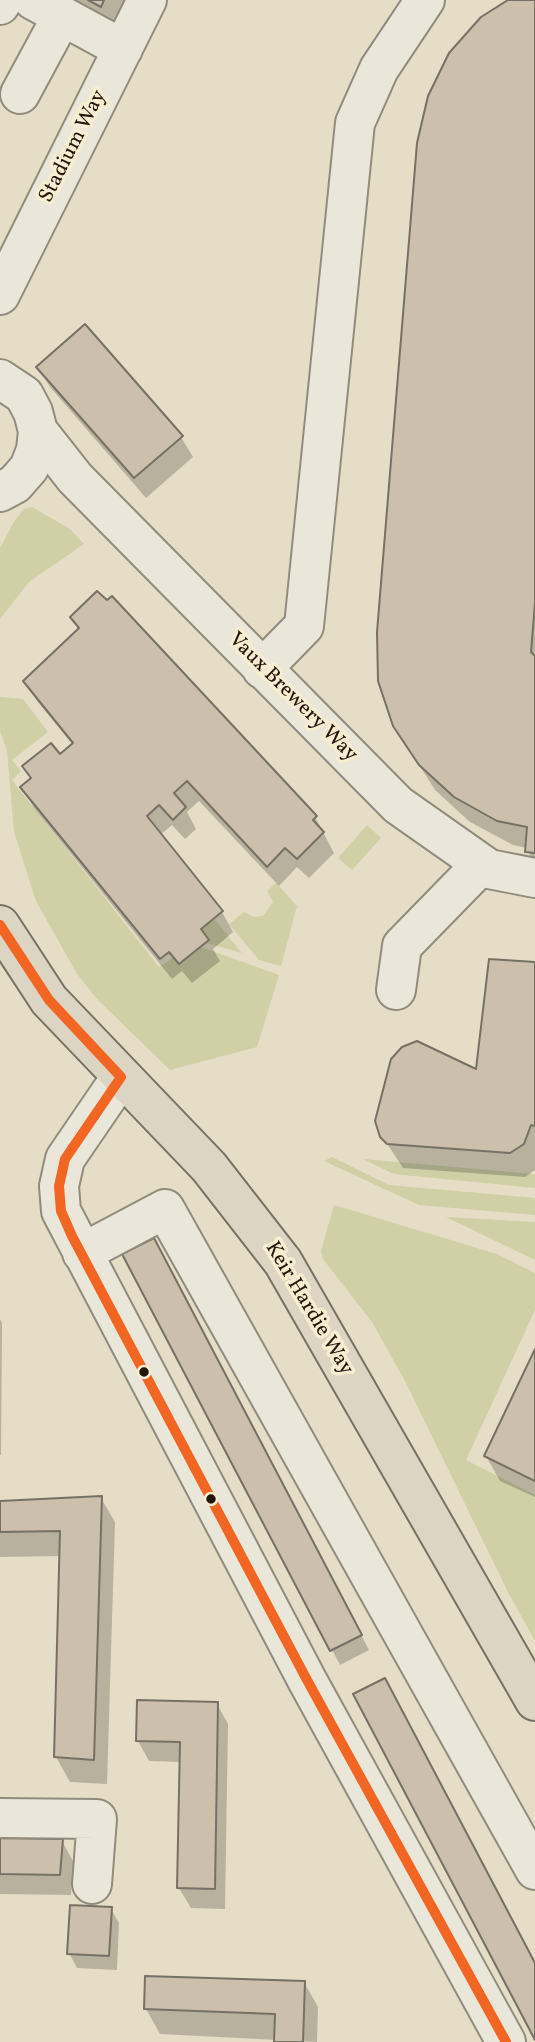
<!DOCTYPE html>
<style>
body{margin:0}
canvas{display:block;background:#e5ddc5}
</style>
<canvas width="535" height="2042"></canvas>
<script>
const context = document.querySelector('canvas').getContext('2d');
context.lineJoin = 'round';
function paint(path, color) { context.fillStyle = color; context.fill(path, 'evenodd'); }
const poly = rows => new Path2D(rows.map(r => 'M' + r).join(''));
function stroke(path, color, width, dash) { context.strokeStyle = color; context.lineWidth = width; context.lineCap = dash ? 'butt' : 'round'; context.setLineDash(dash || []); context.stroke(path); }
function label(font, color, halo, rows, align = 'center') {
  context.font = font + ' Vollkorn,serif'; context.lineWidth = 7; context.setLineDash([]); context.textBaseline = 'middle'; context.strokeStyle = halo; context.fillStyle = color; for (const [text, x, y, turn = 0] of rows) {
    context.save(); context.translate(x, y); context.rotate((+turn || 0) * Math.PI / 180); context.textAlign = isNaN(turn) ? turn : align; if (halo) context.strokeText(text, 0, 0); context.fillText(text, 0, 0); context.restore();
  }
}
paint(poly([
 [32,507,70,529,84,544,29,582,0,619,0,548,15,520,24,509],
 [0,697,23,699,48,732,12,760,21,771,12,780,159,967,174,957,180,964,201,947,279,975,257,1047,170,1070,97,999,77,974,36,901,14,832,7,750,0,731],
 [367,825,381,838,352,870,338,858],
 [276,883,297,906,281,966,259,960,229,924,244,912,254,917,263,916,273,902,267,891],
 [214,919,242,953,206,943,209,940,201,929],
 [332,1157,389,1185,535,1198,535,1215,419,1205,324,1161],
 [363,1159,535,1174,535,1188,394,1174],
 [334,1205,497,1254,535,1273,535,1310,466,1460,535,1495,535,1641,508,1592,405,1381,372,1322,323,1259,321,1251],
 [446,1217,535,1222,535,1260]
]), '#d0cfa6');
paint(poly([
 [56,0,130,0,115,30],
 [511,0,535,0,535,866,527,848,513,845,470,822,435,790,394,725],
 [38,367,181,437,193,457,146,498,50,387],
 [72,617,315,817,334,853,309,878,297,867,279,886,199,801,187,812,196,829,185,839,172,825,160,835,222,912,233,932,213,949,220,961,192,983,182,971,172,979,34,808,22,788,32,780,24,767,60,756,73,745,37,701,26,681,79,630],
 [535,964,535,1170,525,1177,403,1168,382,1136,477,1071],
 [125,1255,162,1255,369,1650,340,1665],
 [0,1319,2,1323,1,1455,0,1455],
 [535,1353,535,1497,500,1481,486,1456],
 [101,1498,115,1522,107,1784,70,1782,56,1757,61,1556,0,1557,0,1503],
 [217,1704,228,1724,225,1909,191,1908,179,1888,181,1762,149,1761,138,1741],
 [0,1840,62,1841,73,1861,71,1895,0,1894],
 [111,1909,119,1923,117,1970,77,1968,69,1953],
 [304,1982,318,2007,317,2042,160,2034,146,2009]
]), '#0003');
const building = poly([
 [88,0,104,0,101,7,88,0],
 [508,0,535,0,535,603,531,652,535,656,535,853,525,852,527,827,497,821,454,797,419,765,393,726,378,681,377,632,417,143,428,96,449,53,481,17,508,0],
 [85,324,183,436,134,478,36,367,85,324],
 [97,591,107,600,112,596,317,816,313,820,324,832,297,859,285,848,267,867,187,781,174,793,186,807,173,820,159,805,147,816,223,911,201,929,209,940,179,964,169,952,160,959,20,787,31,778,22,766,51,743,60,754,73,743,23,681,79,628,70,617,97,591],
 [489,959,535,962,535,1126,531,1125,524,1144,510,1153,387,1144,380,1137,375,1121,391,1059,402,1047,417,1041,476,1069,489,959],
 [154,1238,362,1635,330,1651,122,1254,154,1238],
 [535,1349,535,1481,484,1456,535,1349],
 [102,1496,94,1760,54,1757,60,1531,0,1532,0,1501,102,1496],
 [385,1678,535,1963,535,2040,353,1694,385,1678],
 [137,1700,218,1702,215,1889,177,1888,180,1742,136,1741,137,1700],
 [0,1838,63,1839,60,1875,0,1874,0,1838],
 [70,1905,112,1907,109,1956,67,1954,70,1905],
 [145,1976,305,1981,303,2042,274,2042,275,2014,144,2009,145,1976]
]);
paint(building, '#ccbfac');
stroke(building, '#767164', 2);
const minor = poly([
 [33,0,123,49],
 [0,5,3,0],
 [20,94,62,16],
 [0,295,147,0],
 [0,379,24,395,33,412,38,431,36,450,29,468,15,484,0,492],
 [38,431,75,478,398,805,489,869,535,878],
 [262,669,304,626,355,123,379,69,425,0],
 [396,990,402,946,481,865],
 [121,1077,65,1159,59,1186,61,1211,307,1680,506,2042],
 [82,1253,165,1209,535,1870],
 [0,1818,97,1819,92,1884]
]);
const major = poly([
 [0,925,49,1000,209,1167,283,1262,535,1701]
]);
stroke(minor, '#918b7d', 42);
stroke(major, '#767164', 42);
stroke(minor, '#eae6d9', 38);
stroke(major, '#ddd5c4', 38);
stroke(poly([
 [0,925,49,1000,121,1077,65,1159,59,1186,61,1211,72,1236,307,1680,506,2042]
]), '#f26522', 10);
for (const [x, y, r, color] of [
 [144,1372,6,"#23170d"],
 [211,1499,6,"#23170d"]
]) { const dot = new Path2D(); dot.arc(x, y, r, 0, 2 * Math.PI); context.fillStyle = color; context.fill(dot); stroke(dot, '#f7edd1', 2.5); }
label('21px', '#23170d', '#f7edd1', [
 ["Stadium Way",74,147,-63],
 ["Vaux Brewery Way",292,698,45],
 ["Keir Hardie Way",308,1309,59]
]);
</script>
